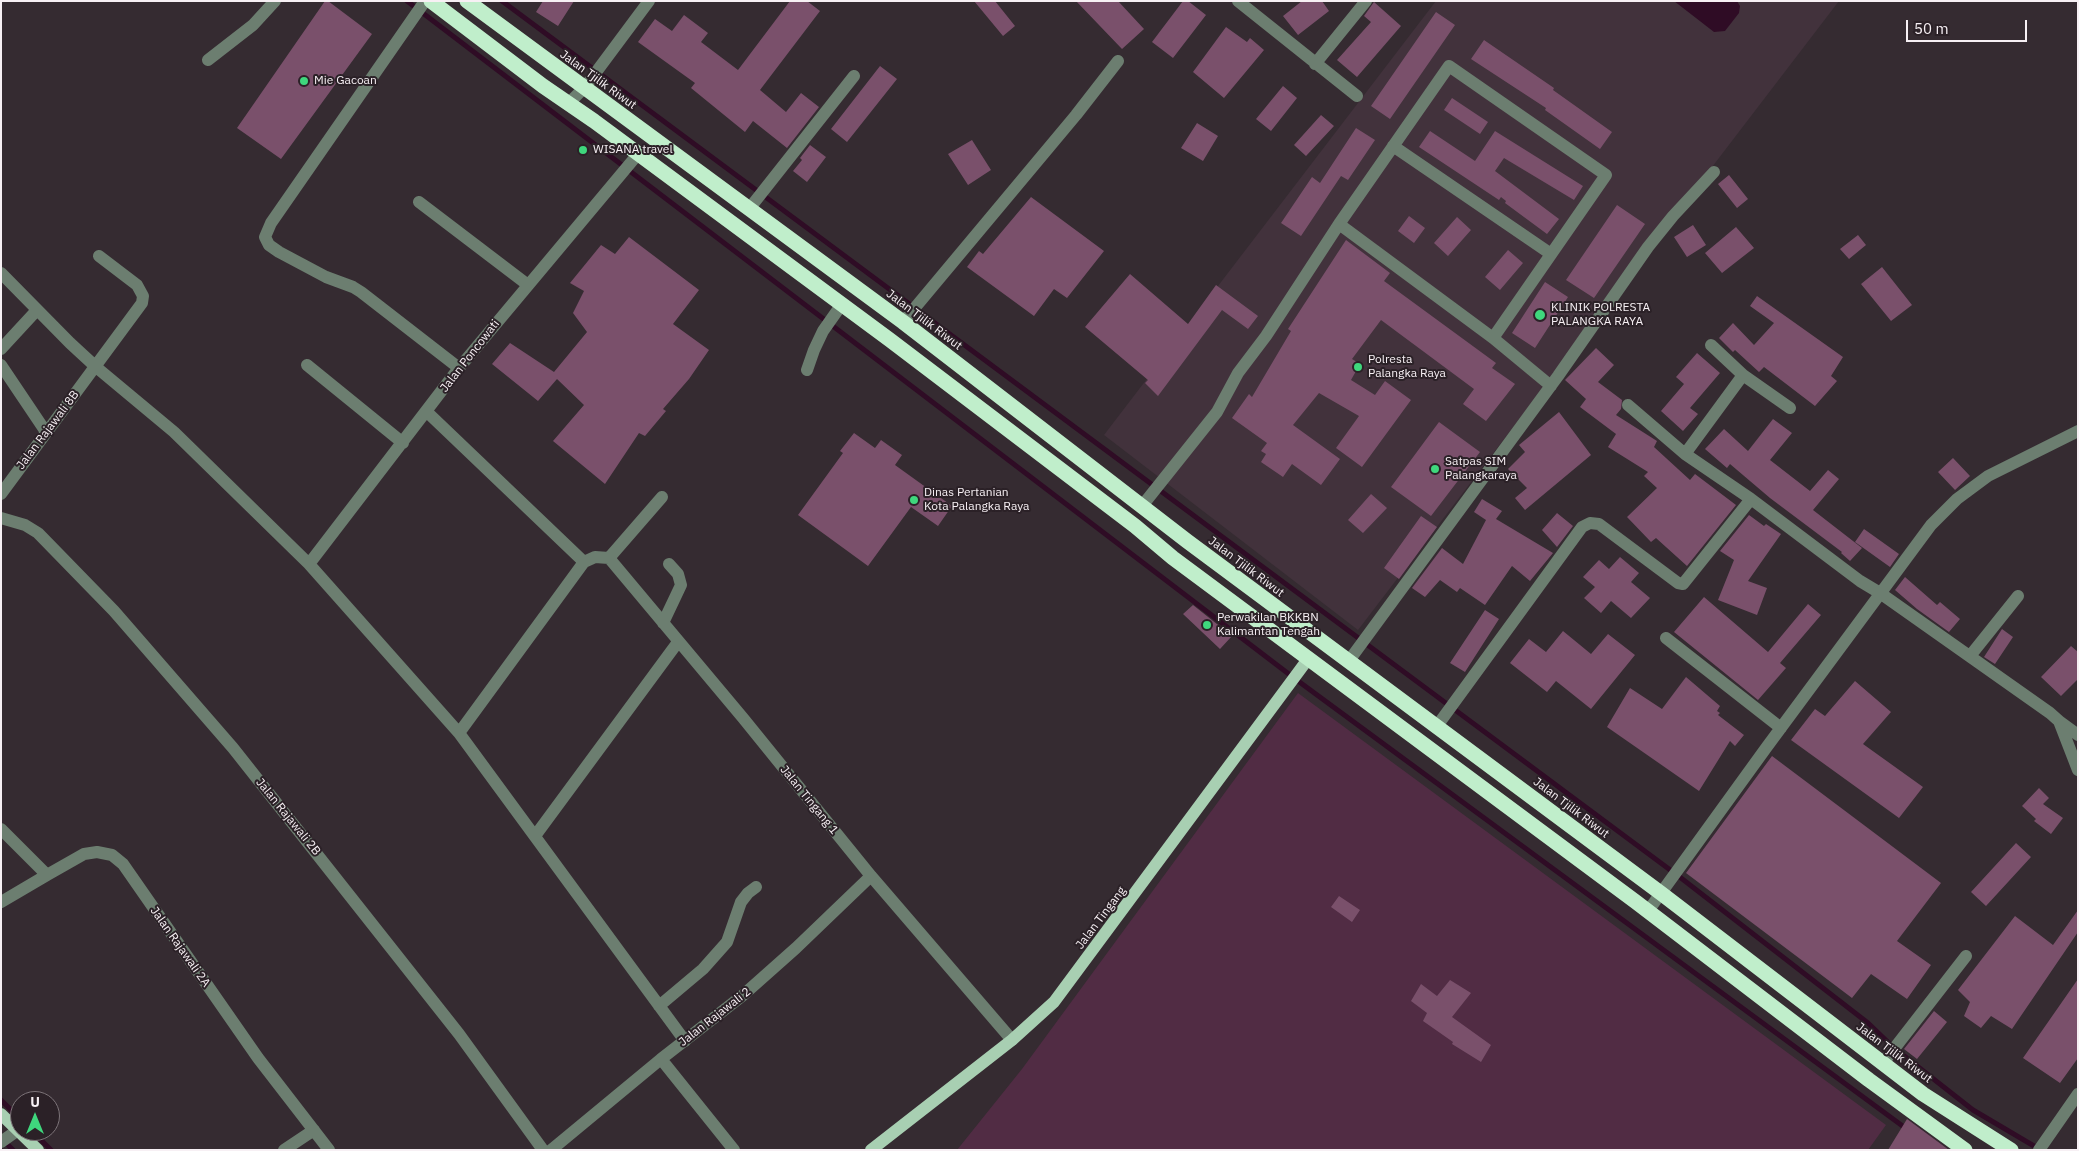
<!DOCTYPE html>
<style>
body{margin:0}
#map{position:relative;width:2079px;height:1151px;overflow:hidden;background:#352b31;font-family:"IBM Plex Sans",sans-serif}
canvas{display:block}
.frame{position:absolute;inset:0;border:2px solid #f7f0f4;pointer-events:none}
.north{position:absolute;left:10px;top:1091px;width:50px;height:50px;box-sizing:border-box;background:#2b2127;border:1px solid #7d7479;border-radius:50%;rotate:0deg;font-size:14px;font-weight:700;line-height:20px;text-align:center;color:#f7f0f4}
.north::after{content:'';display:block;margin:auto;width:18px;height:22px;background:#3fd77d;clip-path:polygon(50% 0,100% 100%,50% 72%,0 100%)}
.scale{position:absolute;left:1906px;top:20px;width:121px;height:22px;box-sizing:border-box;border:2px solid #f7f0f4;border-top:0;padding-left:6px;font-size:15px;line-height:18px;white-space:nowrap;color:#f7f0f4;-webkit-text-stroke:4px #2b2127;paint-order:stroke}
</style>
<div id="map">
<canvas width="2079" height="1151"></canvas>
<div class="frame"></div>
<div class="north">U</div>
<div class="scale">50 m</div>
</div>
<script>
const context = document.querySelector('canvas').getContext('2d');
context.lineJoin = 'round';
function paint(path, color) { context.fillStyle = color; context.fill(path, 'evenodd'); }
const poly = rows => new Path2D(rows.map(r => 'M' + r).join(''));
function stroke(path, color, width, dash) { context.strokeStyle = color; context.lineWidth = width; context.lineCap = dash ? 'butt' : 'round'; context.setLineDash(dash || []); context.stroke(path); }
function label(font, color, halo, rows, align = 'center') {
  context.font = font + ' "IBM Plex Sans",sans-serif'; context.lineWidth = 4; context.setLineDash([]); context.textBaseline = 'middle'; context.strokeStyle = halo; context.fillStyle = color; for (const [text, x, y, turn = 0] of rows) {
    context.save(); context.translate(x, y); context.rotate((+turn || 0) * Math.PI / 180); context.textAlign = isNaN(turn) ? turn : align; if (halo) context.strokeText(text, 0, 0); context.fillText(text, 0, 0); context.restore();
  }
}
paint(poly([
 [1436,1,1839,1,1358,630,1104,435]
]), '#42323c');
paint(poly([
 [1298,693,1886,1125,1868,1150,957,1150,1022,1069]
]), '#512c44');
paint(poly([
 [1674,1,1737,1,1740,6,1739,13,1725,31,1714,32]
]), '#2f0c25');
stroke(poly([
 [407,1,1294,678,1908,1130],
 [502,1,1681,878,1868,1023,1894,1048,1973,1110,2039,1149],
 [1,1100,20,1119],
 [32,1131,51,1150],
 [4,1141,13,1150]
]), '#2f0c25', 5);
paint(poly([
 [325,1,328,1,372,34,281,159,237,128],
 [543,1,574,1,558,26,536,12],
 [790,1,807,1,820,11,760,90,786,112,801,93,819,107,787,148,753,121,745,132,691,88,695,83,638,42,655,19,672,31,684,15,708,33,701,42,738,70],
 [974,1,995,1,1015,26,1003,36],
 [1076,1,1118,1,1144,29,1122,49],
 [1183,1,1188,1,1206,15,1173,58,1152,42],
 [1302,1,1322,1,1329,11,1298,35,1283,16],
 [1374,2,1401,26,1357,77,1337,60,1371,22,1364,16],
 [1436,12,1455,25,1390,119,1371,106],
 [1226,27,1247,42,1250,38,1264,50,1224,98,1193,72],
 [1484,40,1554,88,1553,90,1612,132,1600,149,1545,110,1546,108,1471,59],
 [880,66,897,79,847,142,831,129],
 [1283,86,1297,98,1271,131,1256,119],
 [1452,98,1488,122,1480,134,1444,110],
 [1321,115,1334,126,1306,156,1294,145],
 [1197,123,1218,136,1203,161,1181,148],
 [1356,128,1375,140,1348,180,1341,176,1301,236,1281,223,1312,177,1320,183],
 [1430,131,1475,161,1495,131,1583,186,1574,200,1504,158,1495,171,1559,219,1547,234,1505,203,1506,201,1501,197,1499,200,1419,147],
 [972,140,991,170,968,185,948,154],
 [810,145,826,157,807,182,793,171,802,160,800,158],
 [1729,175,1748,199,1737,208,1718,184],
 [1031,197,1104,251,1067,298,1054,289,1034,316,967,267,979,251,983,254],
 [1617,205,1645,224,1594,298,1566,280],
 [1409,216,1425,228,1414,243,1398,231],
 [1457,217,1471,230,1448,256,1434,243],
 [1693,225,1706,245,1687,257,1674,237],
 [1736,227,1754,248,1722,273,1705,253],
 [1858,235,1866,245,1849,259,1840,249],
 [629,237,699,290,673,324,709,350,689,379,663,409,666,411,645,436,639,433,605,484,553,441,584,405,557,379,538,401,492,364,510,343,554,372,587,332,573,313,584,291,570,283,601,245,615,254],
 [1346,240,1390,273,1384,281,1496,363,1492,368,1515,384,1486,421,1463,404,1474,389,1381,320,1352,359,1360,364,1351,380,1375,395,1385,381,1411,400,1362,467,1336,448,1359,416,1319,393,1293,425,1340,459,1321,485,1292,464,1283,477,1261,462,1266,454,1261,451,1267,443,1232,418,1249,394,1252,397,1291,331,1288,329],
 [1508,250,1523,263,1500,290,1485,277],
 [1882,267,1912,305,1891,321,1861,284],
 [1130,274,1188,324,1216,285,1258,316,1248,329,1222,310,1158,396,1145,383,1148,380,1085,327],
 [1545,282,1568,297,1535,348,1512,333],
 [1757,296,1843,357,1831,376,1837,381,1815,406,1764,367,1759,372,1735,350,1733,352,1719,338,1733,323,1754,345,1774,323,1750,306],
 [1596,348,1614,365,1598,382,1622,400,1621,409,1616,415,1657,441,1654,447,1690,480,1695,474,1736,505,1687,566,1656,538,1651,542,1627,517,1657,488,1644,476,1648,472,1608,447,1616,434,1580,407,1586,399,1565,380],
 [1697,353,1720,373,1690,408,1698,414,1683,431,1661,411,1684,384,1676,377],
 [1559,412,1591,455,1525,510,1515,498,1527,488,1508,469,1525,452,1519,445],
 [1773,419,1792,433,1770,460,1810,491,1828,470,1839,479,1813,510,1862,548,1850,561,1841,553,1842,552,1770,498,1730,464,1727,468,1705,449,1724,429,1748,451],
 [1439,422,1480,452,1431,516,1391,487],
 [854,433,875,448,881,440,902,455,895,465,952,506,938,526,911,507,868,566,798,515,843,453,840,451],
 [1953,458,1970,476,1955,490,1938,472],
 [1371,494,1387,508,1363,533,1348,520],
 [1482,499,1502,511,1496,519,1553,553,1530,581,1512,566,1485,605,1460,588,1457,592,1440,580,1425,597,1412,588,1442,548,1463,564,1486,520,1474,512],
 [1557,513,1573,526,1557,547,1542,530],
 [1749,515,1764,526,1766,524,1781,534,1748,581,1767,588,1757,615,1718,600,1734,560,1720,551],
 [1421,516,1437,527,1399,579,1384,568],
 [1864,529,1899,554,1890,567,1855,542],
 [1620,557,1639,573,1631,582,1650,598,1631,618,1611,601,1601,613,1584,598,1595,587,1583,577,1599,560,1609,569],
 [1905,577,1937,605,1940,602,1960,619,1949,632,1917,609,1895,590],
 [1704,597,1768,652,1808,604,1821,615,1780,663,1786,668,1758,700,1674,632],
 [1193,605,1232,636,1220,649,1183,614],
 [1485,610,1499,619,1465,672,1450,663],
 [2002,629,2013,637,1995,664,1984,657],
 [1563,631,1591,654,1608,634,1635,655,1591,709,1556,681,1547,692,1510,663,1529,639,1546,652],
 [2071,646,2078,652,2078,679,2061,696,2041,677],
 [1686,677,1720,706,1717,711,1720,713,1718,715,1744,735,1735,746,1730,741,1699,791,1607,727,1630,688,1662,709],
 [1855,681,1891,712,1863,744,1923,787,1899,818,1791,740,1815,709,1825,716],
 [1772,756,1941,883,1897,941,1931,965,1907,999,1871,974,1852,998,1686,873],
 [2039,788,2049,798,2043,804,2063,818,2051,834,2034,821,2036,819,2022,806],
 [2016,843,2031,857,1986,906,1971,892],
 [1339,896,1360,910,1352,922,1331,907],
 [2078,910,2078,932,2012,1029,1991,1016,1981,1028,1964,1016,1970,1002,1958,990,2015,916,2053,945],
 [2078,979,2078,1058,2060,1083,2023,1058],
 [1450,980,1471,993,1452,1017,1491,1045,1481,1062,1452,1044,1453,1042,1423,1021,1427,1013,1411,1001,1421,984,1437,996],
 [1934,1011,1947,1022,1917,1059,1904,1049],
 [1907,1119,1949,1150,1888,1150]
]), '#7a506b');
stroke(poly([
 [425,1,271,223,265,237,269,245,279,252,326,277,353,287,361,292,459,368],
 [1238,1,1357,96],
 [208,60,253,25,275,1],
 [1315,64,1366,1],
 [569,103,585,87,649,1],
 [1393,146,1551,254],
 [419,202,528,285],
 [749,209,854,76],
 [1,273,70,343,96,367,174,432,309,564,459,733,685,1041],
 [903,322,1076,115,1118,61],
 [1493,338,1551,386],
 [1711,345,1743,375],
 [1,349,37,310],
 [1,365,46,432],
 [307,365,403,443],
 [807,370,814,350,823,331,842,304],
 [1628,405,1685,454,1751,499],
 [427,412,584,562],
 [1685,454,1743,375,1790,408],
 [1,494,142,303,143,296,137,285,99,256],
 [1142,506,1217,412,1238,373,1266,336,1339,224,1449,66,1606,175,1493,338,1339,224],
 [1,518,25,525,38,533,114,611,233,748,459,1034,543,1150],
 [609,558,743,718,871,876,1012,1040],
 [609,558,662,497],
 [309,564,459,368,638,154],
 [663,623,681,585,678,574,669,564],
 [1666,638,1781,728],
 [1970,656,2018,596],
 [1348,662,1558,376,1648,247,1673,216,1714,172],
 [2059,721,2078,735],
 [1437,726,1582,527,1590,523,1599,524,1678,583,1683,584,1751,499,1860,581,1880,593,2050,713,2059,721,2078,770],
 [459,733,584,562,595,557,609,558],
 [1,829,47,875,84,854,97,852,112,855,123,864,258,1058,329,1150],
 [535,836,678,642],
 [1,902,47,875],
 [1648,911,1766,748,1931,525,1957,499,1988,476,2078,431],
 [659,1006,703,969,727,942,741,902,748,893,756,887],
 [661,1059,734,1150],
 [1883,1063,1966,956],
 [1,1142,18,1130],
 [284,1150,314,1130],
 [551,1150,661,1059,742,996,796,948,871,876],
 [2039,1150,2078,1094]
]), '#6c7e70', 12);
stroke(poly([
 [1,1114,38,1150],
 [871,1150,1012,1040,1054,1002,1308,659]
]), '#a8cfb2', 12);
stroke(poly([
 [431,1,543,86,594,121,890,340,1135,526,1173,558,1636,902,1869,1080,1965,1150],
 [467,1,903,322,1187,541,1662,894,1923,1094,2011,1150]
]), '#c0eecb', 15);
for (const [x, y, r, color] of [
 [304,81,5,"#3fd77d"],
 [583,150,5,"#3fd77d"],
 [1540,315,6,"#3fd77d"],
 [1358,367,5,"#3fd77d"],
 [1435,469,5,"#3fd77d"],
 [914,500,5,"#3fd77d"],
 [1207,625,5,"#3fd77d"]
]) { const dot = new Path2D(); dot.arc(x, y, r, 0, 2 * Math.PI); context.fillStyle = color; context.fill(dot); stroke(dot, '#2b2127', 2); }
label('12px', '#f7f0f4', '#2b2127', [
 ["Jalan Tjilik Riwut",598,80,36],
 ["Jalan Tjilik Riwut",924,320,37],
 ["Jalan Poncowati",470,356,-52],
 ["Jalan Rajawali 8B",48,430,-53],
 ["Jalan Tjilik Riwut",1246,567,37],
 ["Jalan Tingang 1",809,800,51],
 ["Jalan Tjilik Riwut",1571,808,37],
 ["Jalan Rajawali 2B",288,817,51],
 ["Jalan Tingang",1101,918,-53],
 ["Jalan Rajawali 2A",180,947,55],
 ["Jalan Rajawali 2",715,1017,-38],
 ["Jalan Tjilik Riwut",1894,1053,37]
]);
label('12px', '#f7f0f4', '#2b2127', [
 ["Mie Gacoan",314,81],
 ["WISANA travel",593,150],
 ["KLINIK POLRESTA",1551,308],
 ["PALANGKA RAYA",1551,322],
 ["Polresta",1368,360],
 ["Palangka Raya",1368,374],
 ["Satpas SIM",1445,462],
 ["Palangkaraya",1445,476],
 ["Dinas Pertanian",924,493],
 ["Kota Palangka Raya",924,507],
 ["Perwakilan BKKBN",1217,618],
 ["Kalimantan Tengah",1217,632]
], 'left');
</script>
